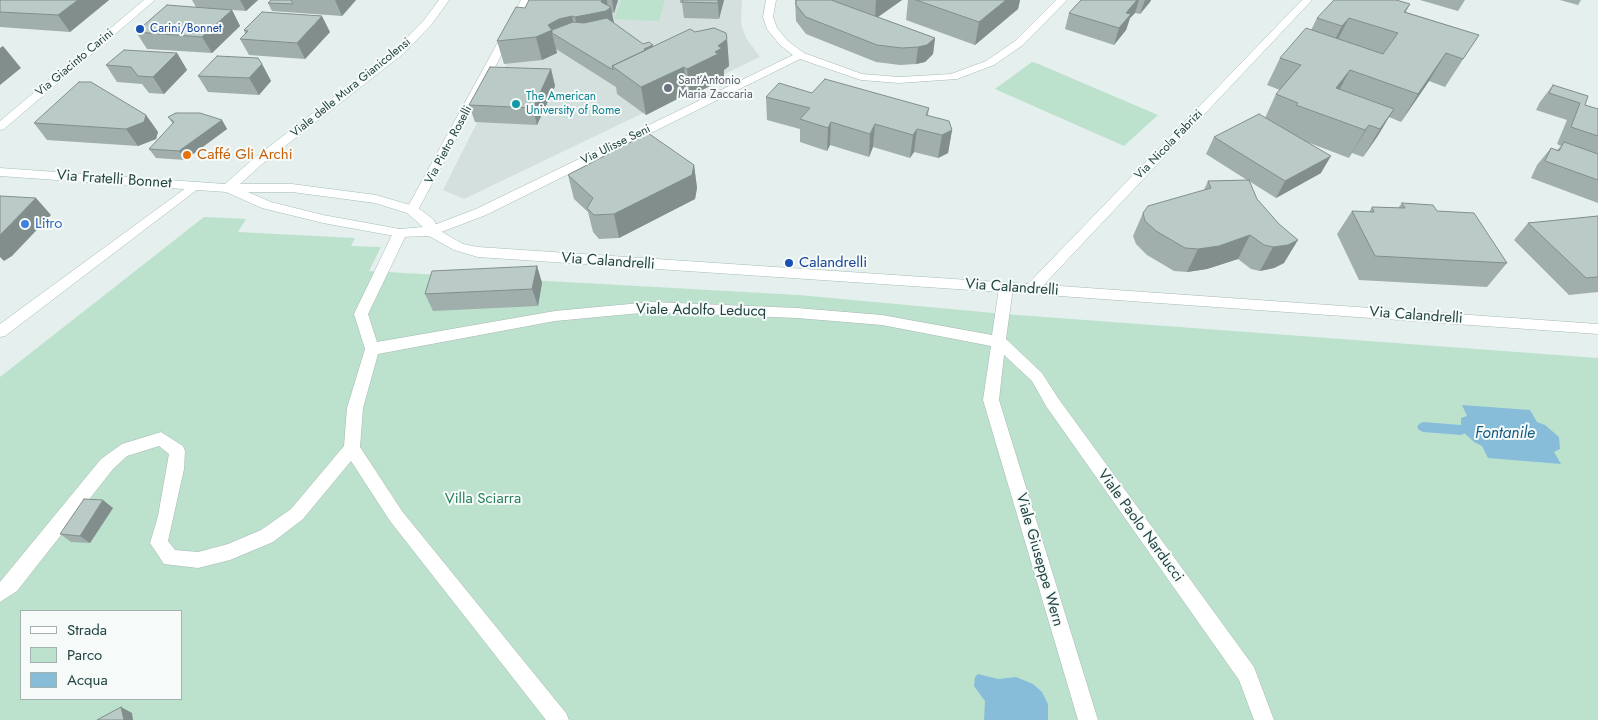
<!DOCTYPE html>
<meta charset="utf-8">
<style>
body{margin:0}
#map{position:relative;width:1598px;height:720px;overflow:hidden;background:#e5efed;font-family:Jost,sans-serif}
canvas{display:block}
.legend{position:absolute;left:20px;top:610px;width:162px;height:90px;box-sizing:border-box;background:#f6fbfa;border:1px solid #a1b2b0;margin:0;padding:6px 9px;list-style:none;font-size:15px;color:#214441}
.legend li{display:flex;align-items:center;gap:10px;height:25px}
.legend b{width:25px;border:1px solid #a1b2b0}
</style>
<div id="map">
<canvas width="1598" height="720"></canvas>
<ul class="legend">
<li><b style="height:6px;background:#fff"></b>Strada</li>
<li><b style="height:14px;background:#bce2ce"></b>Parco</li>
<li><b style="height:14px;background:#88bdd9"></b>Acqua</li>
</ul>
</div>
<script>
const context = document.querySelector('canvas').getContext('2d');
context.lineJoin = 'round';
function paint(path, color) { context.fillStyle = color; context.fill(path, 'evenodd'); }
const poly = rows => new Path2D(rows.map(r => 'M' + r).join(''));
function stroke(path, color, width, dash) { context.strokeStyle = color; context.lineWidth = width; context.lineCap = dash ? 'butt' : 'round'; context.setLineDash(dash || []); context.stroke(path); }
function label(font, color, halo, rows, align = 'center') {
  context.font = font + ' Jost,sans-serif'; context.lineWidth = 4; context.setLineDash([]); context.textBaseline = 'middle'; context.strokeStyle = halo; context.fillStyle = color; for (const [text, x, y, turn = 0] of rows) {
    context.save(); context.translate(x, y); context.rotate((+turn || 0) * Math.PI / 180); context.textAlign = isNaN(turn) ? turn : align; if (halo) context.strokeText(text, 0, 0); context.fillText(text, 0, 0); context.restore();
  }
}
paint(poly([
 [539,0,742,0,741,24,746,38,760,57,464,199,443,190]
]), '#d3e0dd');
paint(poly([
 [621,0,665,0,659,21,614,19],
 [1032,62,1036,63,1158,115,1124,146,995,89],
 [204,217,246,219,238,232,355,238,351,246,381,247,369,271,799,295,1004,314,1598,358,1598,720,0,720,0,377],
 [21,611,181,611,181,699,21,699]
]), '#bce2ce');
paint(poly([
 [1462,405,1530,410,1537,422,1545,425,1559,437,1560,449,1554,452,1561,464,1488,458,1482,446,1474,442,1461,430,1461,418,1467,416],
 [978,674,998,679,1016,677,1033,684,1042,692,1048,704,1048,720,984,720,985,701,974,686,975,677]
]), '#88bdd9');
paint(poly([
 [1423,422,1461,425,1465,427,1467,430,1465,433,1461,435,1423,432,1419,430,1417,427,1419,424,1423,422]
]), '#88bdd9');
const street = poly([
 [521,0,531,0,418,210,412,214,407,213,406,210,521,0],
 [766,0,776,0,773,17,777,28,788,41,804,53,862,74,899,77,951,74,986,61,1015,41,1056,0,1067,0,1023,45,994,65,957,79,899,83,861,80,800,59,486,215,436,234,426,234,424,231,426,228,476,209,793,55,780,45,767,29,763,17,766,0],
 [194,182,198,183,200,186,198,189,5,336,0,337,0,324,194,182],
 [400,229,407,233,368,314,377,342,555,311,651,302,797,308,882,315,992,335,999,288,1001,284,1011,284,1013,288,1006,339,1042,373,1058,398,1254,667,1274,720,1254,720,1239,680,1046,406,1032,381,1004,355,999,400,1098,720,1078,720,983,400,991,346,882,325,797,318,651,312,555,321,378,354,363,408,360,447,402,511,566,713,569,720,546,720,390,521,351,461,303,519,273,542,230,560,198,568,164,564,150,543,158,516,169,454,159,446,127,456,113,469,17,591,0,602,0,582,101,459,122,444,161,432,183,446,185,451,184,469,168,541,175,550,198,552,228,544,261,530,291,509,344,446,347,408,365,349,354,314,393,233,400,229],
 [1031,284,1598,324,1598,334,1031,294,1024,289,1031,284]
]);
const secondary = poly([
 [144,0,155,0,4,129,0,130,0,121,144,0],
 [439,0,449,0,432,24,403,54,261,165,240,184,292,184,376,195,417,207,434,220,437,229,463,244,478,247,1028,284,1302,0,1312,0,1036,293,1031,294,478,257,454,250,429,236,400,237,323,223,262,208,226,192,0,176,0,168,225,184,253,159,395,50,424,20,439,0],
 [248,192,292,192,375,203,407,213,423,227,400,229,323,215,271,202,248,192]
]);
stroke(street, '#a6b8b6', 1);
stroke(secondary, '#a2bcb9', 1);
paint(street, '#fff');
paint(secondary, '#fff');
paint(poly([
 [0,0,109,0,70,32,0,27],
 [192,0,258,0,246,11,232,10,240,26,212,53,147,49,136,32,196,7],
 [271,0,356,0,342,16,272,11,268,3],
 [529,0,618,0,614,13,612,13,614,23,643,44,653,47,695,32,727,39,729,66,724,70,724,76,720,78,720,81,690,96,687,94,646,115,617,94,616,87,556,49,557,53,542,60,504,64,497,41,525,8],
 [680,0,724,0,719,19,684,18,682,3,680,3],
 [795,0,902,0,878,17,935,38,933,54,925,62,916,64,900,65,876,62,806,34,796,21],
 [908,0,1020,0,1018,9,975,45,906,20],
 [1081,0,1151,0,1150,2,1140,14,1135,13,1130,18,1126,30,1114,45,1065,29,1069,13],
 [1420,0,1465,0,1458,11],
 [1560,0,1581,0,1578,5],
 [1410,4,1406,12,1479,35,1445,87,1429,81,1401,122,1389,117,1377,137,1363,157,1352,153,1349,158,1307,142,1321,173,1276,198,1249,181,1284,263,1274,268,1260,271,1251,269,1238,259,1207,269,1187,272,1174,271,1147,255,1136,244,1133,236,1143,213,1204,190,1208,181,1247,180,1206,154,1214,137,1265,118,1276,94,1280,90,1267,85,1280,58,1311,30,1317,18],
 [244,30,330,32,305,59,249,55,240,39,245,34],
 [177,53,187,70,164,94,149,93,142,84,117,82,106,65],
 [262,64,271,81,259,95,208,92,198,76],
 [551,69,555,86,537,125,475,122,469,105],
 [1553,85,1585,105,1598,109,1598,203,1531,178,1537,165,1551,148,1557,150,1561,146,1557,144,1567,120,1536,110,1540,102],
 [812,93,929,108,928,115,952,130,948,153,938,158,914,152,910,158,873,147,869,157,830,145,827,151,800,142,800,129,767,120,766,97],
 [146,115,158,132,156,139,138,146,47,140,34,123],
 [168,117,222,120,227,129,185,160,156,158,149,149,173,124],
 [694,165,697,188,695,199,619,238,599,239,593,232,588,212,574,199,568,175],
 [1402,203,1437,211,1507,263,1487,287,1359,280,1337,234,1352,211,1369,212,1372,207,1398,208],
 [1598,216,1598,292,1569,295,1514,240,1528,223],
 [537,266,542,283,538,306,433,311,425,294],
 [113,508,90,543,71,542,60,534]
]), '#a0afab');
paint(poly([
 [78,0,109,0,70,32,58,15],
 [240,0,258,0,246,11],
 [335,0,356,0,342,16],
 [602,0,607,0,608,10,611,7,615,30,580,40,575,17,601,2],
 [612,0,618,0,614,13],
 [718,0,724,0,719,19,718,3],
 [876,0,902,0,875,19],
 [1006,0,1020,0,1018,9,975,45,979,22],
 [1137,0,1139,0,1135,13,1130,18,1126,30,1114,45,1119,28,1126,13],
 [1145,0,1151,0,1150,2,1140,14],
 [232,10,240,26,212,53,202,37],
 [322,16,330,32,305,59,297,43],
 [572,16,577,38,552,33,557,53,542,60,536,37,548,25,559,19],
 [1349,18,1335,45,1328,53,1342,26],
 [935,38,933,54,925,62,916,64,918,47],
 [727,39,729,66,724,70,724,76,720,78,720,81,690,96,687,69,715,52,718,46],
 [653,45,655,61,644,49],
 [3,46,21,68,0,85,0,48],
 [177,53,187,70,164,94,153,77],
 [1446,53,1429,81,1401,122,1418,94],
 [262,64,271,81,259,95,249,78],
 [684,67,687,94,646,115,641,87],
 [551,69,555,86,537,125,533,108],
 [1350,70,1335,98,1321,116,1336,88],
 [1394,109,1377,137,1363,157,1380,129],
 [146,115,158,132,156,139,138,146,126,129],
 [222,120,227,129,185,160,179,151],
 [831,122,830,145,827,151,828,128],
 [875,124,873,147,869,157,870,134],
 [1369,125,1352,153,1349,158,1365,130],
 [917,129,914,152,910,158,913,135],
 [952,130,948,153,938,158,942,135],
 [1331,156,1321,173,1276,198,1285,181],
 [694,165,697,188,695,199,619,238,614,214],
 [36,198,51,215,12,256,4,261,0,257,0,235],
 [1250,235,1238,259,1207,269,1187,272,1198,249],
 [1298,240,1284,263,1274,268,1260,271,1273,247],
 [537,266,542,283,538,306,532,289],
 [103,500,113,508,90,543,80,536],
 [121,707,132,713,133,720,124,720]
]), '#828e8b');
const building = poly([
 [0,0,78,0,58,15,0,12,0,0],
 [271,0,291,0,293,4,268,3,271,0],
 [529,0,602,0,601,2,611,7,606,11,575,17,572,16,559,19,548,25,552,30,536,37,497,41,516,7,525,8,529,0],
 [683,0,718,0,718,3,682,2,683,0],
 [796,0,831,0,935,38,927,45,918,47,902,48,877,45,806,17,796,5,796,0],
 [916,0,1006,0,979,22,916,0],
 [1081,0,1137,0,1126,13,1131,14,1119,28,1069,13,1081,0],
 [1334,0,1396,0,1410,4,1404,12,1479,35,1463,59,1446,53,1418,94,1350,70,1336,88,1394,109,1380,129,1369,125,1365,130,1296,105,1298,103,1276,94,1301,65,1280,58,1306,28,1383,54,1398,33,1349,18,1342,26,1317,18,1334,0],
 [167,5,232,10,202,37,136,32,167,5],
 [262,12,322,16,297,43,240,39,248,31,244,30,262,12],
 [607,18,643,44,649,42,653,45,644,49,646,50,612,66,613,70,552,33,552,30,573,22,584,23,607,18],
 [714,28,726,33,727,39,718,46,722,48,715,52,718,54,687,69,684,67,641,87,612,66,690,29,695,32,714,28],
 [124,50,177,53,153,77,138,76,131,67,106,65,124,50],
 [217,56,258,58,262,64,249,78,198,76,217,56],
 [490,67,551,69,533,108,469,105,490,67],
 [825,79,929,108,926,115,949,121,952,130,942,135,917,129,913,135,875,124,870,134,831,122,828,128,800,119,810,108,766,97,779,83,812,93,825,79],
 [79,82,91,82,146,115,144,122,126,129,34,123,79,82],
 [1553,85,1588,96,1585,105,1598,109,1598,136,1571,127,1580,103,1549,93,1553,85],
 [176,113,200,113,222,120,179,151,149,149,174,122,168,117,176,113],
 [1259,114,1331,156,1285,181,1214,137,1259,114],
 [648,133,694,165,692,175,614,214,594,215,587,208,593,198,568,175,648,133],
 [1564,142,1598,154,1598,180,1545,161,1551,148,1559,151,1564,142],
 [1249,180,1257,199,1279,224,1298,240,1288,245,1273,247,1264,245,1250,235,1219,246,1198,249,1185,248,1156,231,1145,221,1143,213,1148,206,1211,188,1208,181,1249,180],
 [0,196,36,198,0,235,0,196],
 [1402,203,1433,205,1437,211,1474,213,1507,263,1375,256,1352,211,1374,212,1372,207,1405,208,1402,203],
 [1598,216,1598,277,1586,278,1528,223,1598,216],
 [537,266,532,289,425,294,432,271,537,266],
 [84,499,103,500,80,536,60,534,84,499],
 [121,707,124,720,97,720,121,707]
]);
paint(building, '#bacbc7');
stroke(building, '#828e8b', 1);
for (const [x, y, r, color] of [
 [140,29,5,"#1a4fb4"],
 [668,88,5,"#6b7280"],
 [516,104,5,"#0f9aa8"],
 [187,155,5,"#e8710a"],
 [25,224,5,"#3f7fe0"],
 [789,263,5,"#1a4fb4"]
]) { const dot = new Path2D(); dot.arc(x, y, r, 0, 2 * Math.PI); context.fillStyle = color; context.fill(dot); stroke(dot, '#f6fbfa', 2); }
label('12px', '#164399', '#f6fbfa', [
 ["Carini/Bonnet",150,29]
], 'left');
label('12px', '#214441', '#f6fbfa', [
 ["Via Giacinto Carini",75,63,-40],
 ["Viale delle Mura Gianicolensi",351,88,-39],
 ["Via Pietro Roselli",449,145,-62],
 ["Via Ulisse Seni",616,145,-26],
 ["Via Nicola Fabrizi",1169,145,-46]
]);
label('12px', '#5b616d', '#f6fbfa', [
 ["Sant’Antonio",678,81],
 ["Maria Zaccaria",678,95]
], 'left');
label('12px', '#0d838f', '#f6fbfa', [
 ["The American",526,97],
 ["University of Rome",526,111]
], 'left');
label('15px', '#c56008', '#f6fbfa', [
 ["Caffé Gli Archi",197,155]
], 'left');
label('15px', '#214441', '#f6fbfa', [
 ["Via Fratelli Bonnet",114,180,4],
 ["Via Calandrelli",608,262,4],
 ["Via Calandrelli",1012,288,4],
 ["Viale Adolfo Leducq",701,311,1],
 ["Via Calandrelli",1416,316,4],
 ["Viale Paolo Narducci",1140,526,54],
 ["Viale Giuseppe Wern",1039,560,74]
]);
label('15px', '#366cbe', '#f6fbfa', [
 ["Litro",35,224]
], 'left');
label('15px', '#164399', '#f6fbfa', [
 ["Calandrelli",799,263]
], 'left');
label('15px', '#277f5b', '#f6fbfa', [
 ["Villa Sciarra",483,499]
]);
label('italic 16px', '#145d87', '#f6fbfa', [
 ["Fontanile",1505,434]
]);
</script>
